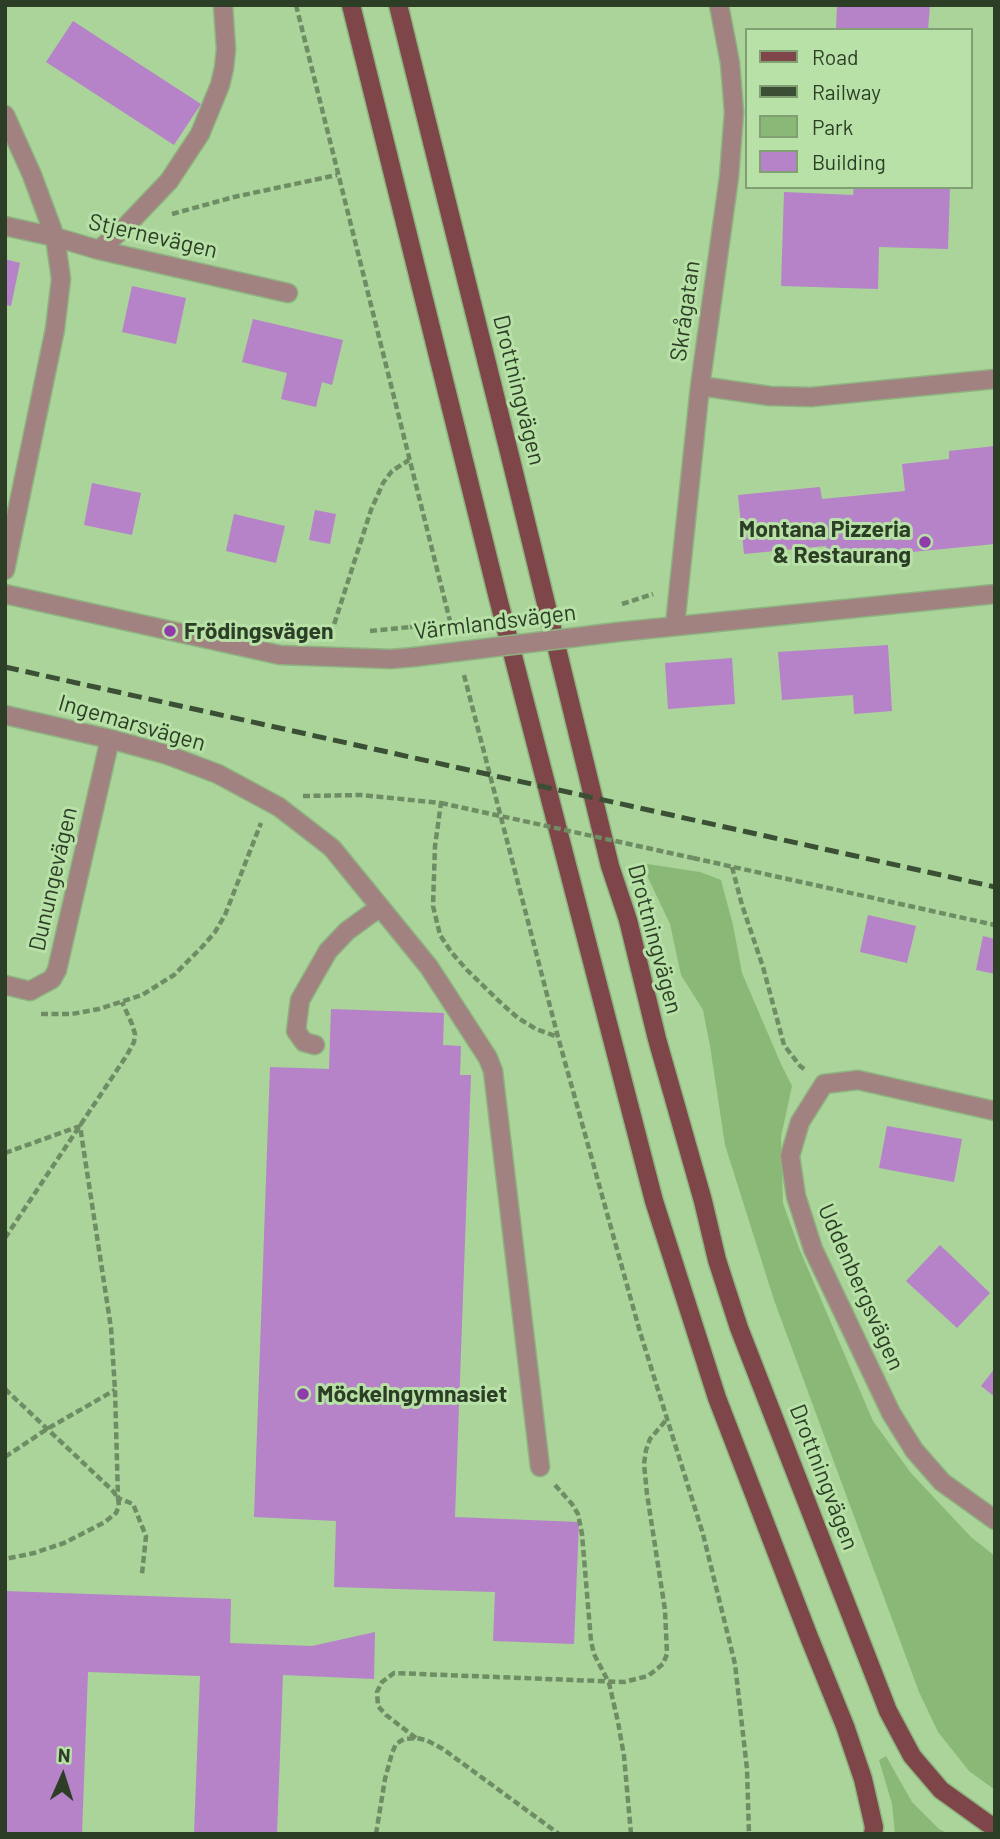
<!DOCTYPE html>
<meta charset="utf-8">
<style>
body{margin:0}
#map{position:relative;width:1000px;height:1839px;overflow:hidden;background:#aad49a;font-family:Barlow,sans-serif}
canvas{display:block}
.frame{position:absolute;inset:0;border:7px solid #2d3e27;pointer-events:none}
.legend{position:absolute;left:745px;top:28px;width:228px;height:161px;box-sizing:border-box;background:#b7e1a6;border:2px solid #80a073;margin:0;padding:9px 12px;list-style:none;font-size:21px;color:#2d3e27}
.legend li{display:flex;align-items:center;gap:14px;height:35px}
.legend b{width:35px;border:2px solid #80a073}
.north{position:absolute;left:28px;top:1741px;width:70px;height:70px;-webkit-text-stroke:5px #b7e1a6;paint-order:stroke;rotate:3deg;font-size:19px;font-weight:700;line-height:28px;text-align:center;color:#2d3e27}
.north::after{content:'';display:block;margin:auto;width:24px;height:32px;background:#2d3e27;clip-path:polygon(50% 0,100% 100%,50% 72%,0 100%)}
</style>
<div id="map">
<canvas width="1000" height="1839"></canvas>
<div class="frame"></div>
<ul class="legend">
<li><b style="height:9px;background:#7e4649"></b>Road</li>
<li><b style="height:9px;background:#3b4f34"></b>Railway</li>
<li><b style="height:19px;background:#8ab977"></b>Park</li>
<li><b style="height:19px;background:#b682c8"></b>Building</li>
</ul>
<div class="north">N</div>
</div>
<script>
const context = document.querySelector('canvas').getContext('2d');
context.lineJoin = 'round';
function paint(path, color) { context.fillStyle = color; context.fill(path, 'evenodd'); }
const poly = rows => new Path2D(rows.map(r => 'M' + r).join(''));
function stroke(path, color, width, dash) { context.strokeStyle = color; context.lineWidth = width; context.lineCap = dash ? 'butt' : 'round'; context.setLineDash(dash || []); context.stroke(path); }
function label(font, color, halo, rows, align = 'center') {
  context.font = font + ' Barlow,sans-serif'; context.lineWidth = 6; context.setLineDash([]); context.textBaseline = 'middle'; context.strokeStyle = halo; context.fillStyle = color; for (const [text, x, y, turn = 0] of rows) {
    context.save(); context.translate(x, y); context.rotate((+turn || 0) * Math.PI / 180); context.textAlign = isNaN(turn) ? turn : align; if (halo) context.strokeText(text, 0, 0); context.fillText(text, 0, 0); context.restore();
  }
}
paint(poly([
 [641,863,700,872,721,880,733,925,742,973,781,1064,792,1086,781,1137,783,1203,799,1248,873,1421,911,1473,971,1537,995,1556,995,1790,969,1771,938,1732,919,1692,774,1300,725,1145,710,1046,703,1010,681,975,670,924],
 [886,1756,912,1802,939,1829,949,1834,895,1834,892,1804,879,1760]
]), '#8ab977');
paint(poly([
 [837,5,930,5,928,30,836,30],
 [73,21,201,104,174,145,46,62],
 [854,187,950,187,948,249,879,247,878,289,781,286,784,192,853,195],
 [5,259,20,263,11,306,5,305],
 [132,286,186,298,176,344,122,332],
 [253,319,343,340,332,385,322,382,316,407,281,399,287,373,242,362],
 [995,446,995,544,828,560,826,546,744,554,738,495,820,487,822,499,905,491,902,464,949,459,949,451],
 [92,483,141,493,132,535,84,525],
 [315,510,336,514,330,544,309,540],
 [234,514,285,526,276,563,226,551],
 [888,645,892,711,854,714,853,695,782,700,778,652],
 [732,658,735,704,668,709,665,663],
 [868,915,916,926,907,963,860,952],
 [983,936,995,939,995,974,976,970],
 [331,1009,444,1013,443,1045,461,1046,460,1075,471,1075,455,1517,579,1522,574,1644,493,1641,495,1592,334,1587,336,1521,254,1517,270,1067,329,1069],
 [887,1126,962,1139,954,1182,879,1168],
 [940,1245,990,1293,957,1328,906,1281],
 [995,1368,995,1397,981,1386],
 [5,1591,231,1599,230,1643,312,1646,375,1632,374,1679,283,1675,277,1834,194,1834,200,1676,88,1672,82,1834,5,1834]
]), '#b682c8');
const minor = poly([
 [5,115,32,175,55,237,61,279,55,329,5,570],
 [5,226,55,237,99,250,288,293],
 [99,250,127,225,169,181,200,134,220,85,224,68,226,49,223,5],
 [700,386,770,396,811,397,995,379],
 [5,594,280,655,391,659,414,657],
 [675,625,700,386,729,177,734,112,730,63,719,5],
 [618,632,995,594],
 [5,715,110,739,165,754,218,774,279,807,332,848,429,967,488,1058,493,1071,540,1467],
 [5,985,30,991,52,979,57,970,110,739],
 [315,1045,304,1042,296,1031,300,1000,328,951,347,931,380,907],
 [995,1111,858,1080,824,1084,800,1122,790,1156,796,1196,813,1249,891,1413,914,1450,942,1482,995,1520]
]);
const major = poly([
 [351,5,498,598,654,1201,717,1398,809,1637,845,1726,863,1779,874,1827,873,1834],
 [398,5,511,460,610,866,628,920,657,1039,703,1201,717,1260,739,1328,888,1711,912,1756,941,1790,987,1823,995,1827]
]);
stroke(minor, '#8eb381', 21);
stroke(major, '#8eb381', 21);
stroke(poly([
 [296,5,452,629],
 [172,214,234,197,337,175],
 [622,604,653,594],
 [370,631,410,627],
 [331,634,371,510,383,483,392,471,409,460],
 [464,675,558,1037,640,1332,703,1534,735,1664,747,1769,749,1834],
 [303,796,361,795,441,803,435,846,433,906,440,935,452,953,467,970,502,1004,518,1018,536,1029,558,1037],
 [693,858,995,925],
 [732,867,742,905,763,967,784,1045,800,1066,807,1071],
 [41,1014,72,1014,99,1009,142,995,174,975,202,947,215,932,225,915,261,823],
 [5,1153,80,1126,111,1328,115,1390,118,1498,133,1504,146,1536,142,1574],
 [5,1238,127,1055,134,1042,135,1034,132,1024,122,1002],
 [5,1389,112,1490,118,1498,119,1506,116,1513,105,1522,64,1543,34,1553,5,1559],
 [5,1457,47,1429,115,1390],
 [555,1485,572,1504,578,1514,582,1534,591,1641,594,1654,609,1683,618,1722,624,1756,631,1834],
 [416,1738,386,1715,378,1706,377,1692,382,1682,394,1673,624,1682,648,1676,663,1664,667,1654,665,1610,647,1494,644,1464,646,1450,650,1439,667,1419],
 [376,1834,385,1779,392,1753,396,1744,404,1739,416,1738,426,1740,443,1749,559,1834]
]), '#6f8d64', 4.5, [7, 3.5]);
stroke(minor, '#a28181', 18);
stroke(major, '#7e4649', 18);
stroke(poly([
 [5,667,995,887]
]), '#3b4f34', 5, [14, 7]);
const minorBridge = poly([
 [414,657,618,632]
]);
stroke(minorBridge, '#8eb381', 21, []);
stroke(poly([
 [410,627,542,614],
 [441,803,693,858]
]), '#6f8d64', 4.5, [7, 3.5]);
stroke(minorBridge, '#a28181', 18);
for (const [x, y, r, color] of [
 [925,542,7,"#8f3baa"],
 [170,631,7,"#8f3baa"],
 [303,1394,7,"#8f3baa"]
]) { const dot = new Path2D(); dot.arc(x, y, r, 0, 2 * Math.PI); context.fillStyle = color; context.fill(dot); stroke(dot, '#b7e1a6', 2.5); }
label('23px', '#2d3e27', '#b7e1a6', [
 ["Stjernevägen",153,236,13],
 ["Skrågatan",685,311,-82],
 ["Drottningvägen",519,390,76],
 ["Värmlandsvägen",495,622,-7],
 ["Ingemarsvägen",132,723,16],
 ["Dunungevägen",53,879,-77],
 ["Drottningvägen",655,939,75],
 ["Uddenbergsvägen",861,1287,66],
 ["Drottningvägen",824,1477,69]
]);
label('bold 23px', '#2d3e27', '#b7e1a6', [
 ["Montana Pizzeria",911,529,"right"],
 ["& Restaurang",911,555,"right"],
 ["Frödingsvägen",184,631],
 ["Möckelngymnasiet",317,1394]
], 'left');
</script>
